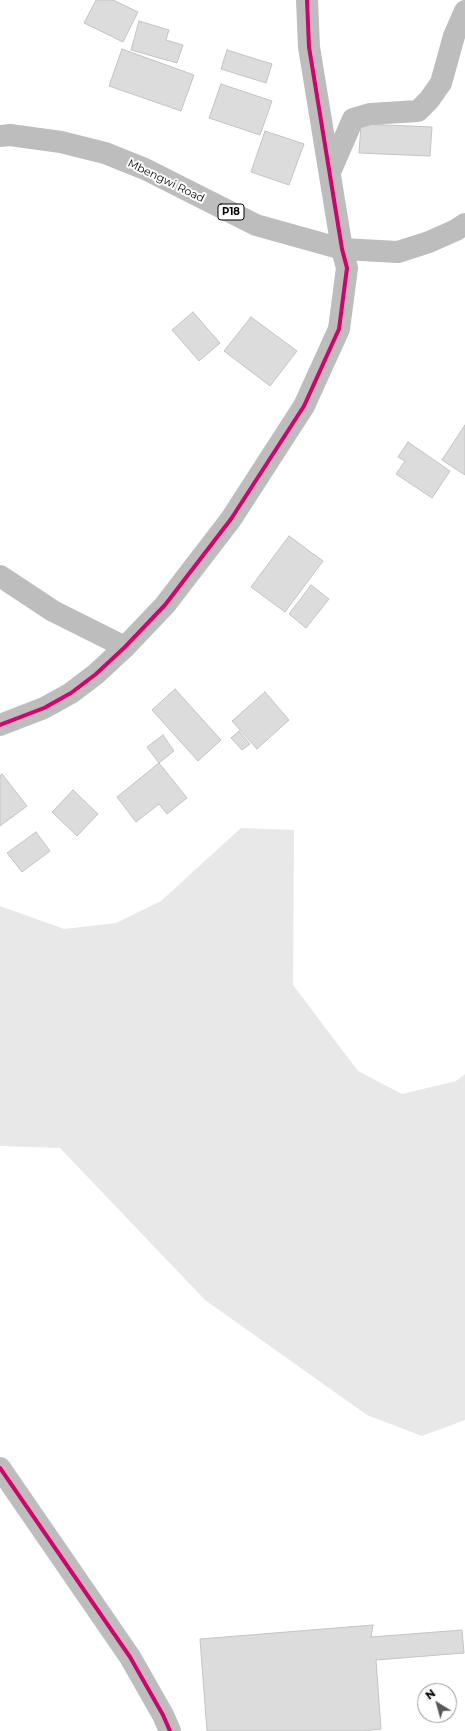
<!DOCTYPE html>
<style>
body{margin:0}
#map{position:relative;width:465px;height:1731px;overflow:hidden;background:#fff;font-family:Montserrat,sans-serif}
canvas{display:block}
.north{position:absolute;left:417px;top:1683px;width:40px;height:40px;box-sizing:border-box;background:#fff;border:1px solid #999;border-radius:50%;rotate:323deg;font-size:11px;font-weight:700;line-height:16px;text-align:center;color:#000}
.north::after{content:'';display:block;margin:auto;width:14px;height:18px;background:#595959;clip-path:polygon(50% 0,100% 100%,50% 72%,0 100%)}
</style>
<div id="map">
<canvas width="465" height="1731"></canvas>
<div class="north">N</div>
</div>
<script>
const context = document.querySelector('canvas').getContext('2d');
context.lineJoin = 'round';
function paint(path, color) { context.fillStyle = color; context.fill(path, 'evenodd'); }
const poly = rows => new Path2D(rows.map(r => 'M' + r).join(''));
function stroke(path, color, width, dash) { context.strokeStyle = color; context.lineWidth = width; context.lineCap = dash ? 'butt' : 'round'; context.setLineDash(dash || []); context.stroke(path); }
function label(font, color, halo, rows, align = 'center') {
  context.font = font + ' Montserrat,sans-serif'; context.lineWidth = 4; context.setLineDash([]); context.textBaseline = 'middle'; context.strokeStyle = halo; context.fillStyle = color; for (const [text, x, y, turn = 0] of rows) {
    context.save(); context.translate(x, y); context.rotate((+turn || 0) * Math.PI / 180); context.textAlign = isNaN(turn) ? turn : align; if (halo) context.strokeText(text, 0, 0); context.fillText(text, 0, 0); context.restore();
  }
}
paint(poly([
 [241,828,294,830,293,985,358,1071,402,1094,456,1081,465,1074,465,1420,422,1436,367,1415,205,1300,60,1148,0,1146,0,906,64,929,116,923,161,901]
]), '#e8e8e8');
const building = poly([
 [96,0,113,0,138,12,123,42,84,23,96,0],
 [139,21,169,30,166,40,183,45,177,63,131,50,139,21],
 [122,49,194,75,181,111,109,86,122,49],
 [227,50,272,64,266,83,221,69,227,50],
 [221,84,272,101,260,135,209,118,221,84],
 [361,124,432,127,430,156,359,153,361,124],
 [265,131,304,144,289,185,251,172,265,131],
 [193,312,220,343,199,361,172,330,193,312],
 [251,317,297,351,270,386,224,351,251,317],
 [465,425,465,475,442,460,465,425],
 [408,442,450,471,432,498,396,474,405,461,398,457,408,442],
 [289,536,323,561,285,612,251,587,289,536],
 [311,585,329,599,306,628,289,614,311,585],
 [175,689,221,740,198,761,152,710,175,689],
 [265,692,289,720,257,749,232,721,265,692],
 [239,731,250,744,242,750,231,738,239,731],
 [163,735,174,751,159,763,147,747,163,735],
 [159,763,187,798,167,814,159,804,136,822,117,797,159,763],
 [2,774,27,806,0,826,0,776,2,774],
 [73,790,98,814,77,836,52,812,73,790],
 [36,832,50,851,22,872,7,853,36,832],
 [373,1625,371,1637,462,1630,464,1653,376,1660,381,1729,361,1731,207,1731,200,1639,373,1625]
]);
paint(building, '#dcdcdc');
stroke(building, '#c4c4c4', 1);
stroke(poly([
 [330,172,353,119,370,114,418,111,429,100,441,83,454,36,465,11],
 [0,576,53,611,125,647],
 [0,725,44,708,71,693,96,674,125,647,165,605,231,519,304,406,339,329,347,268,342,249,309,47,307,0],
 [0,1468,130,1657,163,1715,170,1731]
]), '#bdbdbd', 22);
stroke(poly([
 [0,136,10,135,61,142,105,153,145,169,256,225,342,249,398,252,429,242,456,230,465,224]
]), '#bdbdbd', 22);
stroke(poly([
 [0,725,44,708,71,693,96,674,125,647,165,605,231,519,304,406,339,329,347,268,342,249,309,47,307,0],
 [0,1468,130,1657,163,1715,170,1731]
]), '#d6006c', 4);
for (const [x, y, w] of [
 [231,212,26]
]) { const box = new Path2D(); box.roundRect(x - w / 2, y - 8, w, 16, 3); context.fillStyle = '#fff'; context.fill(box); stroke(box, '#000', 1); }
label('bold 10px', '#000', null, [
 ["P18",231,212]
]);
label('11px', '#000', '#fff', [
 ["Mbengwi Road",166,181,26]
]);
</script>
